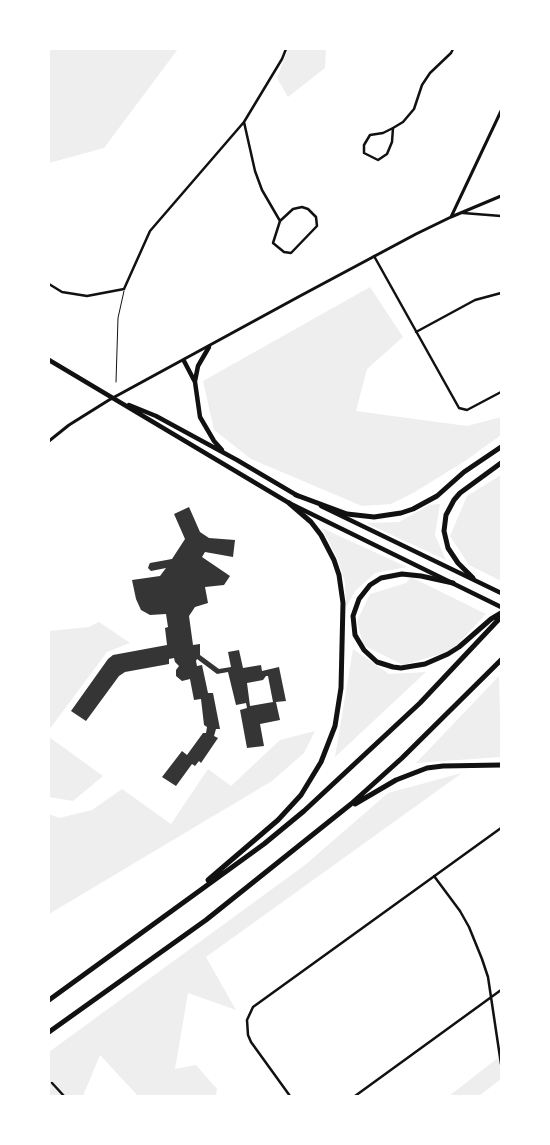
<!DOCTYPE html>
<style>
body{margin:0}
#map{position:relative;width:550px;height:1145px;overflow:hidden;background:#fff;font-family:Karla,sans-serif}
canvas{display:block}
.frame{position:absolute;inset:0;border:50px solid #fff;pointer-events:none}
</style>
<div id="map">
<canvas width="550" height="1145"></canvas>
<div class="frame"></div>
</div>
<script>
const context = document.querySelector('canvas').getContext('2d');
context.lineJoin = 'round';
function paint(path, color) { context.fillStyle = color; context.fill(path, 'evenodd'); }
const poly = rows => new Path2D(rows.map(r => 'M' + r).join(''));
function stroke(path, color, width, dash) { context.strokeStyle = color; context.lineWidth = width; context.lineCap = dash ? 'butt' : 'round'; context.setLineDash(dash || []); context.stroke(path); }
paint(poly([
 [49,49,178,49,104,148,49,163],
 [288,49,326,49,325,68,288,97,277,78],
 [370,287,403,337,367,369,356,411,467,426,501,417,501,435,465,461,413,493,391,504,362,506,251,459,214,430,203,381],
 [501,475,501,581,469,565,450,536,467,496],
 [440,504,435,535,446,560,366,523,399,522,429,505],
 [322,528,407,567,375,573,355,591,346,608,345,583,338,560],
 [411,577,486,614,451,651,403,665,363,645,357,621,370,594,406,583],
 [99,622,130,643,107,652,49,730,49,631,89,627],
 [353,649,389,674,426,672,335,757],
 [499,676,501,757,416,763],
 [315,731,304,753,272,781,49,914,49,814,59,818,92,810,122,789,171,824,208,769,231,786,280,740],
 [49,737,103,776,73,801,49,797],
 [462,773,206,957,236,1010,188,993,175,1069,196,1065,217,1089,216,1096,138,1096,100,1055,83,1096,49,1096,49,1052,305,865,388,793],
 [499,1057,501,1079,479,1096,449,1096]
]), '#eee');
paint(poly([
 [189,507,200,532,209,538,235,540,233,557,205,552,202,557,230,576,224,585,205,587,208,603,195,607,189,616,193,645,200,644,200,655,219,669,231,667,228,652,239,650,243,668,261,665,262,671,279,667,286,701,276,702,280,720,260,724,264,746,247,748,240,710,247,708,246,703,236,705,228,672,217,674,197,659,196,661,197,666,202,665,208,693,213,693,220,729,216,729,214,736,218,738,201,763,199,761,195,766,192,764,176,786,162,777,182,751,187,755,203,733,206,733,207,727,204,725,201,699,194,700,190,679,182,681,176,676,176,670,179,666,175,662,174,658,169,659,169,664,125,672,119,676,86,721,71,711,108,659,113,655,167,645,165,628,168,627,166,614,150,615,141,610,136,599,132,580,160,576,166,568,151,571,148,568,149,565,150,563,172,559,185,539,174,514],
 [266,676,268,676,273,702,250,706,247,683,263,680]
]), '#353535');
stroke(poly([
 [116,382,118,318,124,291]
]), '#111', 1);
stroke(poly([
 [244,122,255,171,262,190,280,221,273,243,284,252,291,253,317,226,316,217,308,209,302,207,293,209,280,221],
 [393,128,392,142,387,154,378,160,364,153,364,145,370,135,383,133,393,128,403,122,414,109,422,85,430,73,451,53,453,49],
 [463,213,501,216],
 [374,256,459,408,467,410,501,392],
 [49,284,62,292,87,296,124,289,150,231,244,122,282,59,286,49],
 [416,332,475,300,501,293],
 [434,876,460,911,469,927,482,959,488,977,501,1064],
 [52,1083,64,1096],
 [290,1096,251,1042,248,1035,247,1020,253,1007,501,828],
 [355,1096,501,990]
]), '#111', 2.5);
stroke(poly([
 [451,217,501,111],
 [49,441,69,425,109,400,300,296,416,234,451,217,501,196]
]), '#111', 3);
stroke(poly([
 [49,360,289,503,501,607],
 [184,361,195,382,200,417,214,441,222,450],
 [195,381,198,366,209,347],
 [129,405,156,416,237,460,298,496],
 [321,506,501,593]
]), '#111', 4.5);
stroke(poly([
 [296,495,347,514,374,517,401,513,413,509,437,496,464,472,501,447],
 [473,578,458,563,448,548,444,531,446,515,454,500,460,493,501,463],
 [453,583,421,576,402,574,381,578,370,585,359,599,353,616,355,635,364,650,377,662,393,667,401,668,425,664,448,654,459,647,491,619,501,613],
 [355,804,396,780,427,768,443,766,501,765],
 [208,880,278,820,301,795,321,762,335,726,341,688,343,603,339,575,334,560,321,535,311,522,289,503],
 [49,1000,264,844,304,811,420,703,501,617],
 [49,1032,206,920,351,804,402,758,501,660]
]), '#111', 5);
</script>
